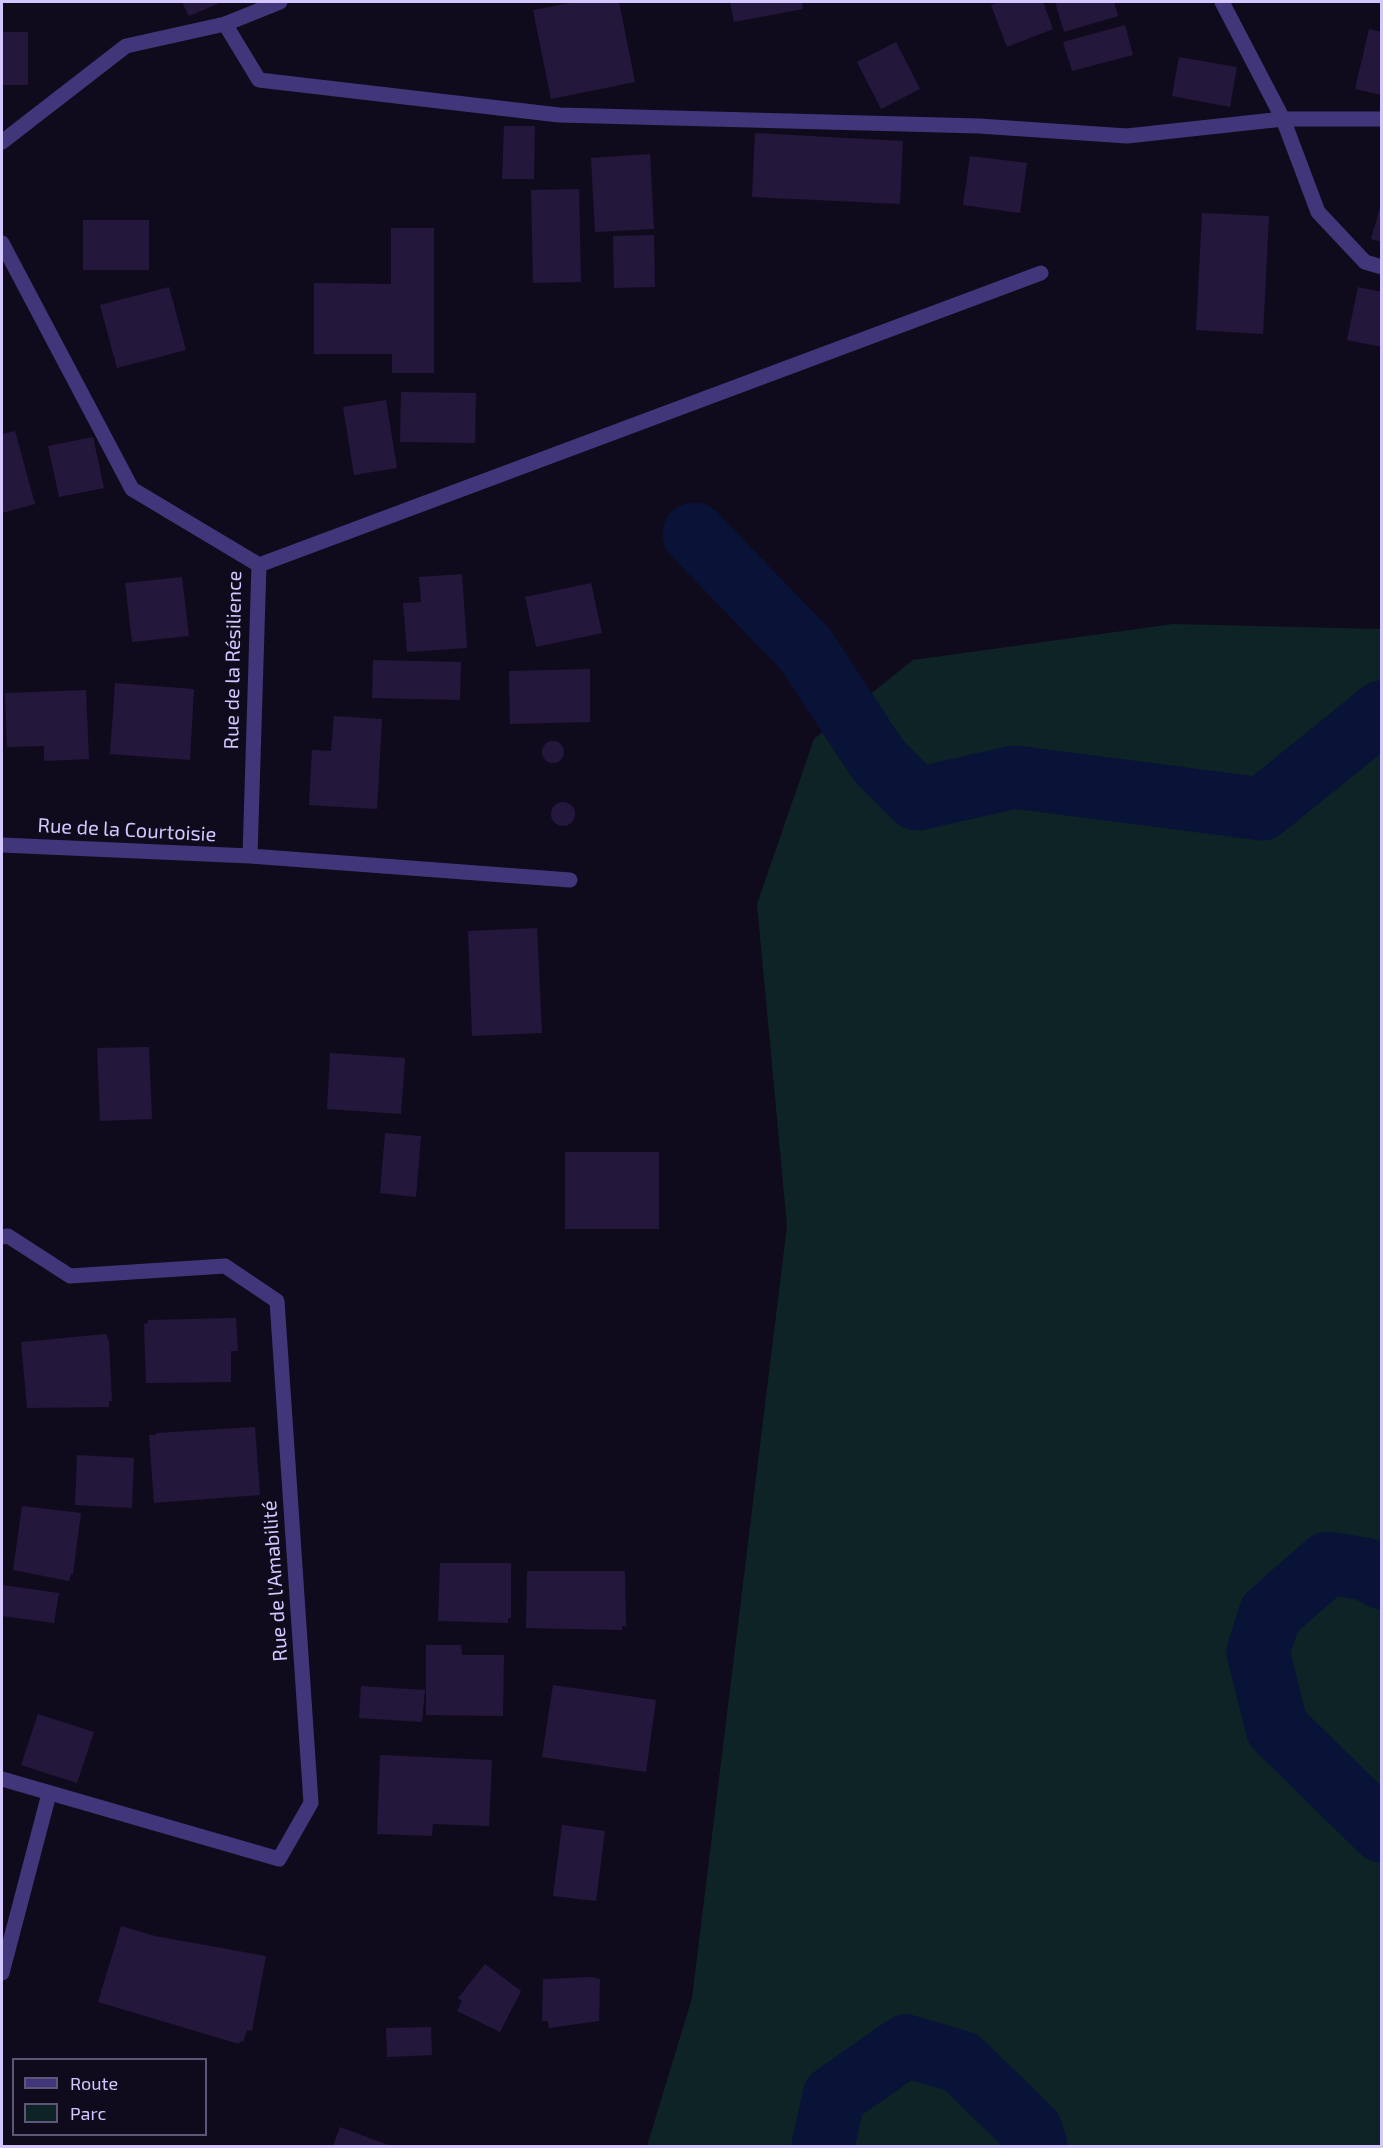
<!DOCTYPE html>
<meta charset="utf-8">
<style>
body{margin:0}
#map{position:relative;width:1383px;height:2148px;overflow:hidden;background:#100b1c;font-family:"Exo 2",sans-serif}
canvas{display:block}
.frame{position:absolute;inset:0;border:3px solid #d4c6ff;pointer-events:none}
.legend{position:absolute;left:12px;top:2058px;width:195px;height:78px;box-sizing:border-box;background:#100b1c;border:2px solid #5e5677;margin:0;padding:8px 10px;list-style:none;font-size:18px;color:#d4c6ff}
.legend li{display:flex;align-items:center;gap:12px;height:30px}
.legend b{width:30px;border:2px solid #5e5677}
</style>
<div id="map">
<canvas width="1383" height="2148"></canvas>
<div class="frame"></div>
<ul class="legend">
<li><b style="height:8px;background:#42367b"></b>Route</li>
<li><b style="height:16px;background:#0e2325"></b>Parc</li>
</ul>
</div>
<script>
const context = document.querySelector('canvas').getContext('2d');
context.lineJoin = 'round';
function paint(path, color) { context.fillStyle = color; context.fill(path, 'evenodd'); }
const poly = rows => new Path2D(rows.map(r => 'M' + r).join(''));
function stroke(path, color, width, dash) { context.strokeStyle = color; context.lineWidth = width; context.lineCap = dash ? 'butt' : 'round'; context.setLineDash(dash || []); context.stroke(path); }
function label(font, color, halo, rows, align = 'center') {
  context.font = font + ' "Exo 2",sans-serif'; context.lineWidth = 4.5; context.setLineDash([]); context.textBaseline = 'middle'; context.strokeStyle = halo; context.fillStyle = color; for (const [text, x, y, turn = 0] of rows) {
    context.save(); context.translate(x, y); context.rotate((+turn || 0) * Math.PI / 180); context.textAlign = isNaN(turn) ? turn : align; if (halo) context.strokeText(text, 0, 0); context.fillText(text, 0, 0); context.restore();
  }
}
paint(poly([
 [1173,624,1381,629,1381,2146,647,2146,692,1998,787,1226,757,904,814,739,913,660]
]), '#0e2325');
stroke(poly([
 [694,534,806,650,878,760,917,799,1015,777,1262,809,1382,712],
 [1382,1578,1365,1569,1328,1563,1270,1614,1258,1652,1277,1728,1382,1831],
 [823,2146,834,2096,906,2046,961,2062,1031,2130,1036,2146]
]), '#081337', 63);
paint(poly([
 [182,2,222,2,189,16],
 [575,2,619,2,635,82,551,99,533,10],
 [730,2,802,2,803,9,734,22],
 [999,2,1043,2,1053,29,1007,47,991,5],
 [1055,2,1114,2,1118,16,1064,32],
 [1125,25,1133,55,1072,71,1063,42],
 [1369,29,1382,32,1382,95,1355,89],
 [2,32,28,32,28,85,2,85],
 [896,42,920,89,881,109,857,62],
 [1179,57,1237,67,1230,107,1172,96],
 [504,126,535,126,534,179,502,179],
 [755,133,903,141,900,204,752,197],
 [650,154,654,229,595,232,591,158],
 [970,156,1027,163,1020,213,963,205],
 [579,189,581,282,533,283,531,190],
 [1381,204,1382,204,1382,242,1371,239],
 [1202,213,1269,216,1263,334,1196,330],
 [83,220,149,220,149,270,83,270],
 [391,228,434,228,434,373,392,373,392,354,314,354,314,283,391,284],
 [654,235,655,287,614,288,613,236],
 [169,287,186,350,117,368,100,305],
 [1358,287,1382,292,1382,347,1347,340],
 [401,392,476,393,475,443,400,442],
 [386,400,397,468,354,475,343,407],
 [15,431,35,504,2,513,2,434],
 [93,437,104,488,59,497,48,446],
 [462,574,467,648,407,652,403,603,421,602,419,577],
 [182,577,189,636,132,642,125,583],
 [591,583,602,633,536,647,525,597],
 [373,660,461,662,460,700,372,698],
 [590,669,590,722,510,724,509,671],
 [115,683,194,689,190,760,110,754],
 [86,690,89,759,44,761,44,746,7,747,5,693],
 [334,716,382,719,377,809,309,805,312,750,331,751],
 '542 752a11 11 0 1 1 22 0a11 11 0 1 1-22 0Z',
 '551 814a12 12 0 1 1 24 0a12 12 0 1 1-24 0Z',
 [537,928,542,1033,472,1036,468,931],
 [149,1047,152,1119,100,1121,97,1048],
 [330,1053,405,1058,401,1114,327,1109],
 [385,1133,421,1136,416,1197,380,1193],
 [565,1152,659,1152,659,1229,565,1229],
 [231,1318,236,1318,238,1351,231,1351,231,1382,146,1383,144,1324,148,1323,148,1320],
 [106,1334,109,1341,112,1401,109,1401,109,1407,27,1408,21,1342],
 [255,1427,260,1495,154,1503,149,1435,156,1435,156,1433],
 [77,1455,134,1458,132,1508,75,1505],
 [22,1506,81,1513,73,1574,71,1574,69,1581,13,1570],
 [440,1563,511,1563,511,1618,508,1618,508,1623,438,1621],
 [527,1571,625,1571,626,1626,622,1626,622,1630,526,1628],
 [2,1585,59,1593,54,1623,2,1616],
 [426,1645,461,1645,462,1655,504,1655,503,1716,426,1715],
 [553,1685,656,1700,646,1772,542,1757],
 [361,1686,425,1690,422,1722,359,1718],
 [38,1714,94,1732,77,1783,21,1765],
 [380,1755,492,1760,489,1826,433,1824,432,1836,377,1834],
 [562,1825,605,1831,596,1901,553,1896],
 [121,1926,155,1936,266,1956,252,2031,247,2030,243,2042,240,2041,239,2044,98,2002],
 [485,1964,521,1991,500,2032,457,2011,462,2001,458,1998],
 [591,1977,600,1979,599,2021,549,2028,548,2021,542,2021,543,1979],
 [431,2027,432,2055,387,2057,386,2028],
 [340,2127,391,2146,333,2146]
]), '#24173c');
stroke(poly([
 [1222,2,1283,119,1382,119],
 [225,24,259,80,559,115,979,126,1127,136,1283,119,1318,212,1365,262,1382,267],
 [2,142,126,46,225,24,280,2],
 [2,243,132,489,259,565,250,856],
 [259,565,1041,273],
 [2,845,250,856,570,880],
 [2,1237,8,1236,70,1276,225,1266,277,1301,311,1803,279,1859,2,1779],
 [2,1973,49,1794]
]), '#42367b', 15);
label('20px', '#d4c6ff', '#100b1c', [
 ["Rue de la Résilience",233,660,-89],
 ["Rue de la Courtoisie",127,830,3],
 ["Rue de l'Amabilité",275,1581,-94]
]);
</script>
